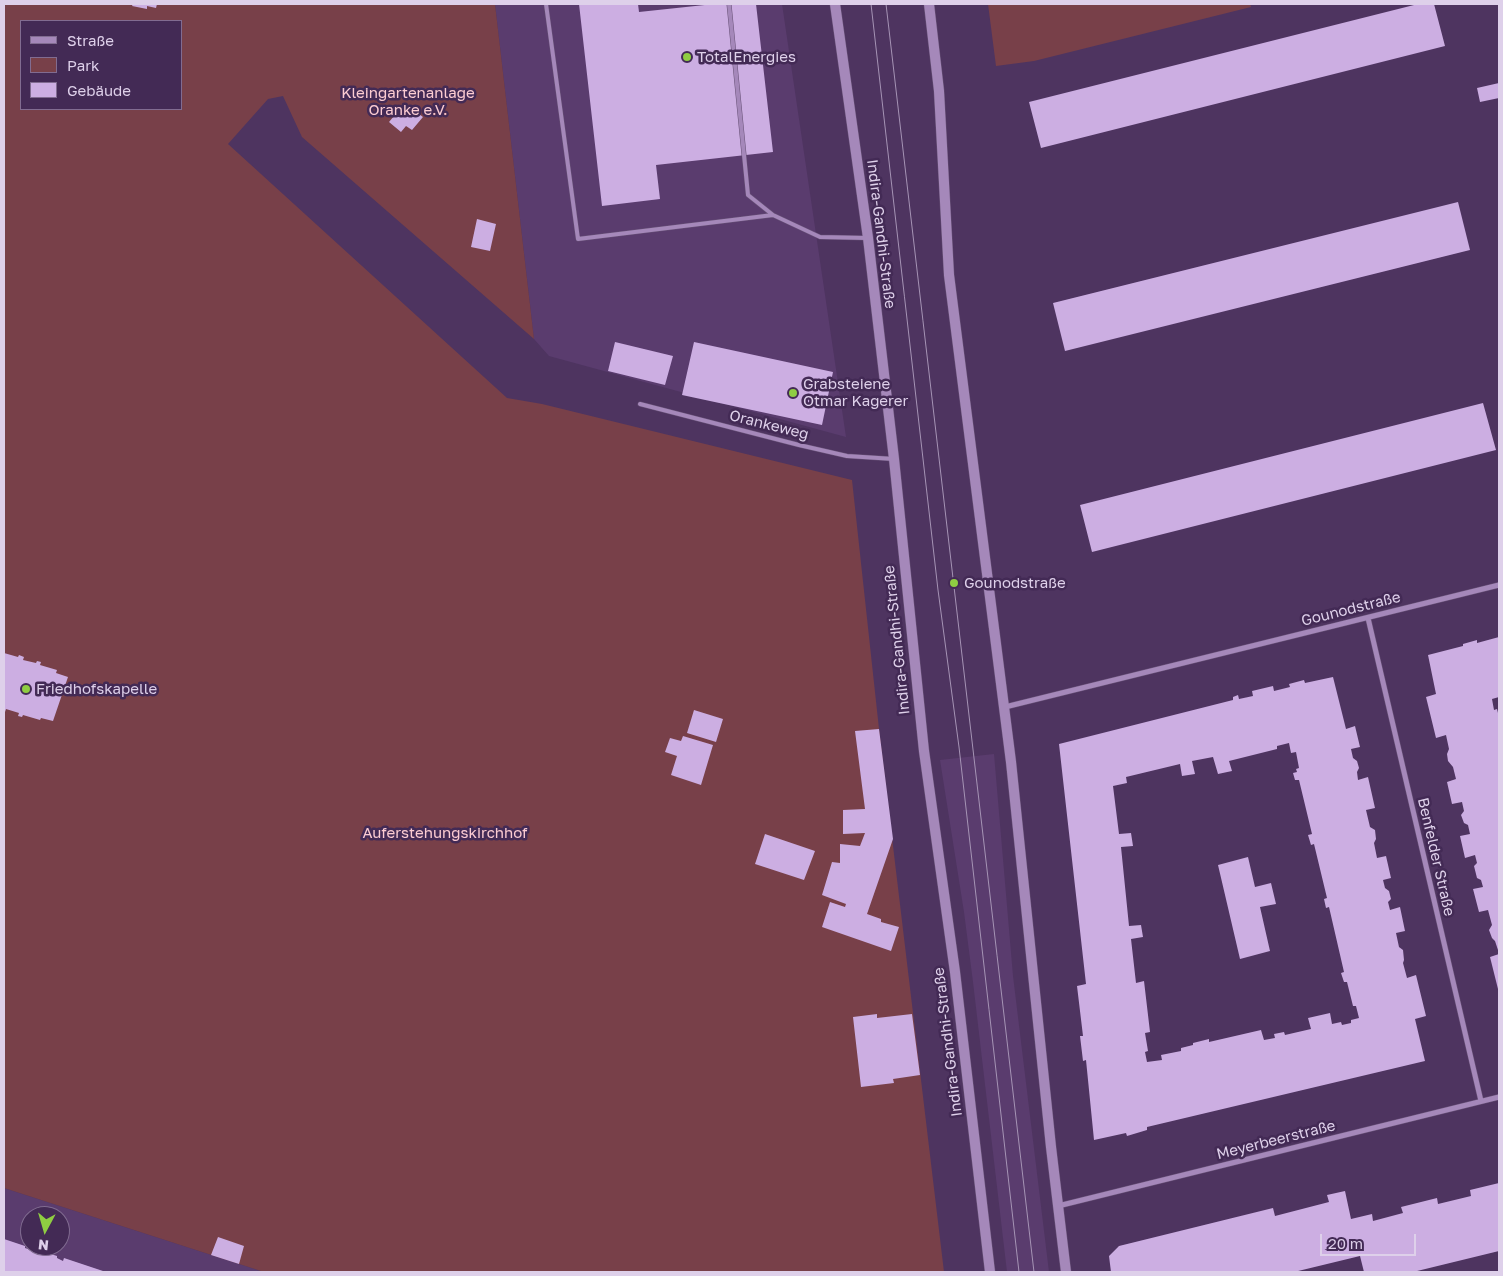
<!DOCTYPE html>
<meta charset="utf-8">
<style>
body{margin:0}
#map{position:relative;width:1503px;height:1276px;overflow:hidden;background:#4e3460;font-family:"Golos Text",sans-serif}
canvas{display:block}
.frame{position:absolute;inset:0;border:5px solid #ded0ea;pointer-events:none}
.legend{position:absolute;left:20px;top:20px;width:162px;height:90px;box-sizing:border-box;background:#432a55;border:1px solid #816c91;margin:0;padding:6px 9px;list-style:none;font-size:15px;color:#ded0ea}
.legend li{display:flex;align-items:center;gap:10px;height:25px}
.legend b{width:25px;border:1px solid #816c91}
.north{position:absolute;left:20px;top:1206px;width:50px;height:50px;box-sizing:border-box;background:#432a55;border:1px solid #816c91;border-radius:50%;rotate:186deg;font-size:14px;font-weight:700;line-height:20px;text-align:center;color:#ded0ea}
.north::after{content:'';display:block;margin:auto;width:18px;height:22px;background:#8fcd42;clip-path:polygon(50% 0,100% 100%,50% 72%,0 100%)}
.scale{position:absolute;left:1320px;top:1234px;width:96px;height:22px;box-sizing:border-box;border:2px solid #ded0ea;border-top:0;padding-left:6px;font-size:15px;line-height:18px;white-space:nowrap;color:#ded0ea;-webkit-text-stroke:4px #432a55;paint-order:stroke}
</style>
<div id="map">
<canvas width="1503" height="1276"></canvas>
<div class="frame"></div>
<ul class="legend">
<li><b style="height:6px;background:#a588ba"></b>Straße</li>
<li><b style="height:14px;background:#784049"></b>Park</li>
<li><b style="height:14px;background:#ccaee2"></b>Gebäude</li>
</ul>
<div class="north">N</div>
<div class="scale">20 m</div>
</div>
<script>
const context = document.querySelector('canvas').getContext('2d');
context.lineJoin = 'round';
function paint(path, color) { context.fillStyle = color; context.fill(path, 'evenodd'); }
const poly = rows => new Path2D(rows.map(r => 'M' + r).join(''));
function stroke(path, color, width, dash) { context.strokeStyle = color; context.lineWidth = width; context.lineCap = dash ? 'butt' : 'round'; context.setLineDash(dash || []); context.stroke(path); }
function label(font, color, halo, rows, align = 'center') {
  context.font = font + ' "Golos Text",sans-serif'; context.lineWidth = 5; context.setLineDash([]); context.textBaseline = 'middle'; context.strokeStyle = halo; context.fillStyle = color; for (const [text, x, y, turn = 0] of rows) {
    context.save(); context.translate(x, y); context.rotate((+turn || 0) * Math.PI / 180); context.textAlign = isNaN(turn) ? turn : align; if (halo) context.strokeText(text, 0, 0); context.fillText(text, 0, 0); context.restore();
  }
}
paint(poly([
 [495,4,782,4,846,437,549,356,534,339],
 [994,754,1013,976,1049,1272,1007,1272,973,982,964,912,940,760],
 [4,1188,41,1200,264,1272,4,1272],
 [30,1216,60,1216,60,1246,30,1246]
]), '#5a3c6e');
paint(poly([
 [4,4,495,4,534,339,302,137,283,96,268,99,228,144,507,398,542,404,852,480,879,729,944,1272,264,1272,4,1188],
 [21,21,181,21,181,109,21,109],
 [988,4,1250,4,1251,7,1034,61,996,66]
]), '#784049');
paint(poly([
 [133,4,157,4,156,8,147,6,147,9,132,6],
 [579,4,638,4,639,12,714,4,756,4,773,152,656,165,660,199,602,206],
 [1418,4,1434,4,1445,46,1041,148,1029,102],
 [1499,83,1499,98,1480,102,1477,88],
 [405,103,423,117,412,130,406,126,401,132,389,122],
 [1458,202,1470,250,1065,351,1053,303],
 [477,219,496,224,490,251,471,247],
 [615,342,673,356,665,385,608,371],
 [694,342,833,372,822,425,682,395],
 [1483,403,1496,450,1092,552,1080,505],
 [1499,637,1499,697,1492,699,1494,710,1497,709,1499,717,1499,953,1495,941,1492,938,1489,930,1492,925,1488,910,1479,912,1473,889,1483,887,1481,880,1477,878,1474,866,1477,863,1475,855,1465,858,1460,836,1470,834,1468,825,1464,823,1461,815,1464,811,1462,802,1452,804,1447,782,1456,779,1453,767,1448,761,1447,754,1449,749,1446,735,1436,738,1426,697,1436,694,1428,655,1463,646,1463,644,1477,640,1477,643],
 [4,653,18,657,19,655,24,657,23,660,36,663,37,661,41,662,40,665,57,670,56,673,68,677,53,721,41,718,40,720,23,715,22,717,18,716,19,713,6,709,4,715],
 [1333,677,1346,729,1355,726,1360,747,1351,749,1353,758,1357,761,1359,768,1357,772,1358,780,1368,777,1375,808,1366,810,1370,827,1375,830,1376,839,1374,843,1377,858,1386,856,1391,878,1383,880,1385,888,1389,891,1391,899,1388,902,1390,910,1400,907,1405,931,1396,933,1399,947,1403,950,1404,960,1403,963,1407,978,1416,975,1426,1016,1415,1019,1425,1061,1147,1127,1147,1130,1127,1136,1126,1133,1094,1140,1086,1060,1083,1061,1080,1036,1083,1036,1077,986,1086,984,1059,744,1233,700,1233,697,1238,695,1239,699,1253,696,1252,691,1273,686,1274,691,1290,687,1289,684,1304,680,1305,683],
 [1289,743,1291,753,1296,752,1299,768,1296,769,1297,772,1293,773,1295,780,1299,780,1312,834,1308,835,1311,845,1314,844,1327,898,1324,899,1326,908,1329,907,1344,972,1341,973,1344,982,1347,982,1353,1006,1356,1006,1359,1018,1351,1020,1351,1023,1342,1025,1341,1022,1332,1024,1330,1013,1308,1018,1311,1029,1285,1035,1284,1032,1274,1034,1275,1038,1264,1040,1261,1030,1209,1042,1209,1039,1193,1043,1193,1045,1181,1048,1181,1051,1161,1055,1162,1060,1147,1062,1145,1052,1148,1051,1145,1033,1150,1032,1144,981,1136,983,1131,939,1143,937,1141,925,1129,926,1121,847,1133,846,1131,833,1119,834,1113,786,1127,783,1126,777,1180,764,1182,776,1195,774,1192,761,1213,757,1218,774,1232,771,1229,761,1277,749,1277,746],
 [694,710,723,719,716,742,687,733],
 [879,729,893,839,867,914,881,919,881,922,899,927,891,951,822,927,830,902,845,907,846,904,822,895,832,862,840,863,840,844,860,846,865,833,843,834,843,810,865,809,855,731],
 [683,736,713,745,701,785,671,775,677,756,665,752,670,738,681,741],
 [765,834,815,851,804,880,755,864],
 [1248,857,1255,887,1271,883,1276,904,1260,907,1270,951,1240,959,1218,865],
 [1499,954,1499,993,1490,957],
 [877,1014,877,1018,912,1014,920,1075,893,1079,894,1083,861,1087,853,1017],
 [1499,1183,1499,1251,1413,1272,1364,1272,1360,1256,1294,1272,1111,1272,1109,1256,1119,1246,1273,1208,1275,1216,1329,1202,1327,1195,1345,1191,1351,1219,1372,1214,1373,1221,1403,1213,1401,1207,1437,1198,1438,1204,1471,1196,1470,1190],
 [218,1237,244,1246,239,1264,211,1255],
 [4,1239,25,1246,25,1248,31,1250,32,1248,57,1256,57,1258,63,1261,64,1258,106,1272,4,1272]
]), '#ccaee2');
const lane = poly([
 [546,4,578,239,773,215],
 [729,4,748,195,773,215,820,237,867,238],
 [640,404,799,445,847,456,894,459]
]);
const street = poly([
 [1368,618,1481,1101],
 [1005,707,1499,585],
 [1058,1206,1499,1097]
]);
const secondary = poly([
 [835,4,868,238,894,459,924,751,955,972,990,1272],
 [929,4,939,91,949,275,1011,762,1051,1147,1066,1272]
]);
stroke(lane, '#675176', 5);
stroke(street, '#675176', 6);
stroke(secondary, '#675176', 11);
stroke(lane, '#a588ba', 4);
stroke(street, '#a588ba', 5);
stroke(secondary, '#a588ba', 10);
stroke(poly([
 [871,4,938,590,959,747,1019,1272],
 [886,4,1034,1272]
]), '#a694b5', 1);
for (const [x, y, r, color] of [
 [687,57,5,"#8fcd42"],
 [793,393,5,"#8fcd42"],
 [954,583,5,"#8fcd42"],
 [26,689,5,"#8fcd42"]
]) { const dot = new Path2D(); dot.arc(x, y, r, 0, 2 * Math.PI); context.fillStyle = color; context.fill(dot); stroke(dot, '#432a55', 2); }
label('15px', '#ded0ea', '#432a55', [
 ["TotalEnergies",697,57],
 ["Grabsteiene",803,384],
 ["Otmar Kagerer",803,401],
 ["Gounodstraße",964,583],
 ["Friedhofskapelle",36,689]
], 'left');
label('15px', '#fcccd2', '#432a55', [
 ["Kleingartenanlage",408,93],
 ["Oranke e.V.",408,110],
 ["Auferstehungskirchhof",445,833]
]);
label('15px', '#ded0ea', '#432a55', [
 ["Indira-Gandhi-Straße",881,234,83],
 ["Orankeweg",769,425,14],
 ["Gounodstraße",1351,609,-14],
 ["Indira-Gandhi-Straße",897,640,-96],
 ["Benfelder Straße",1436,857,77],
 ["Indira-Gandhi-Straße",948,1042,-97],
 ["Meyerbeerstraße",1276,1140,-14]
]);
</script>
